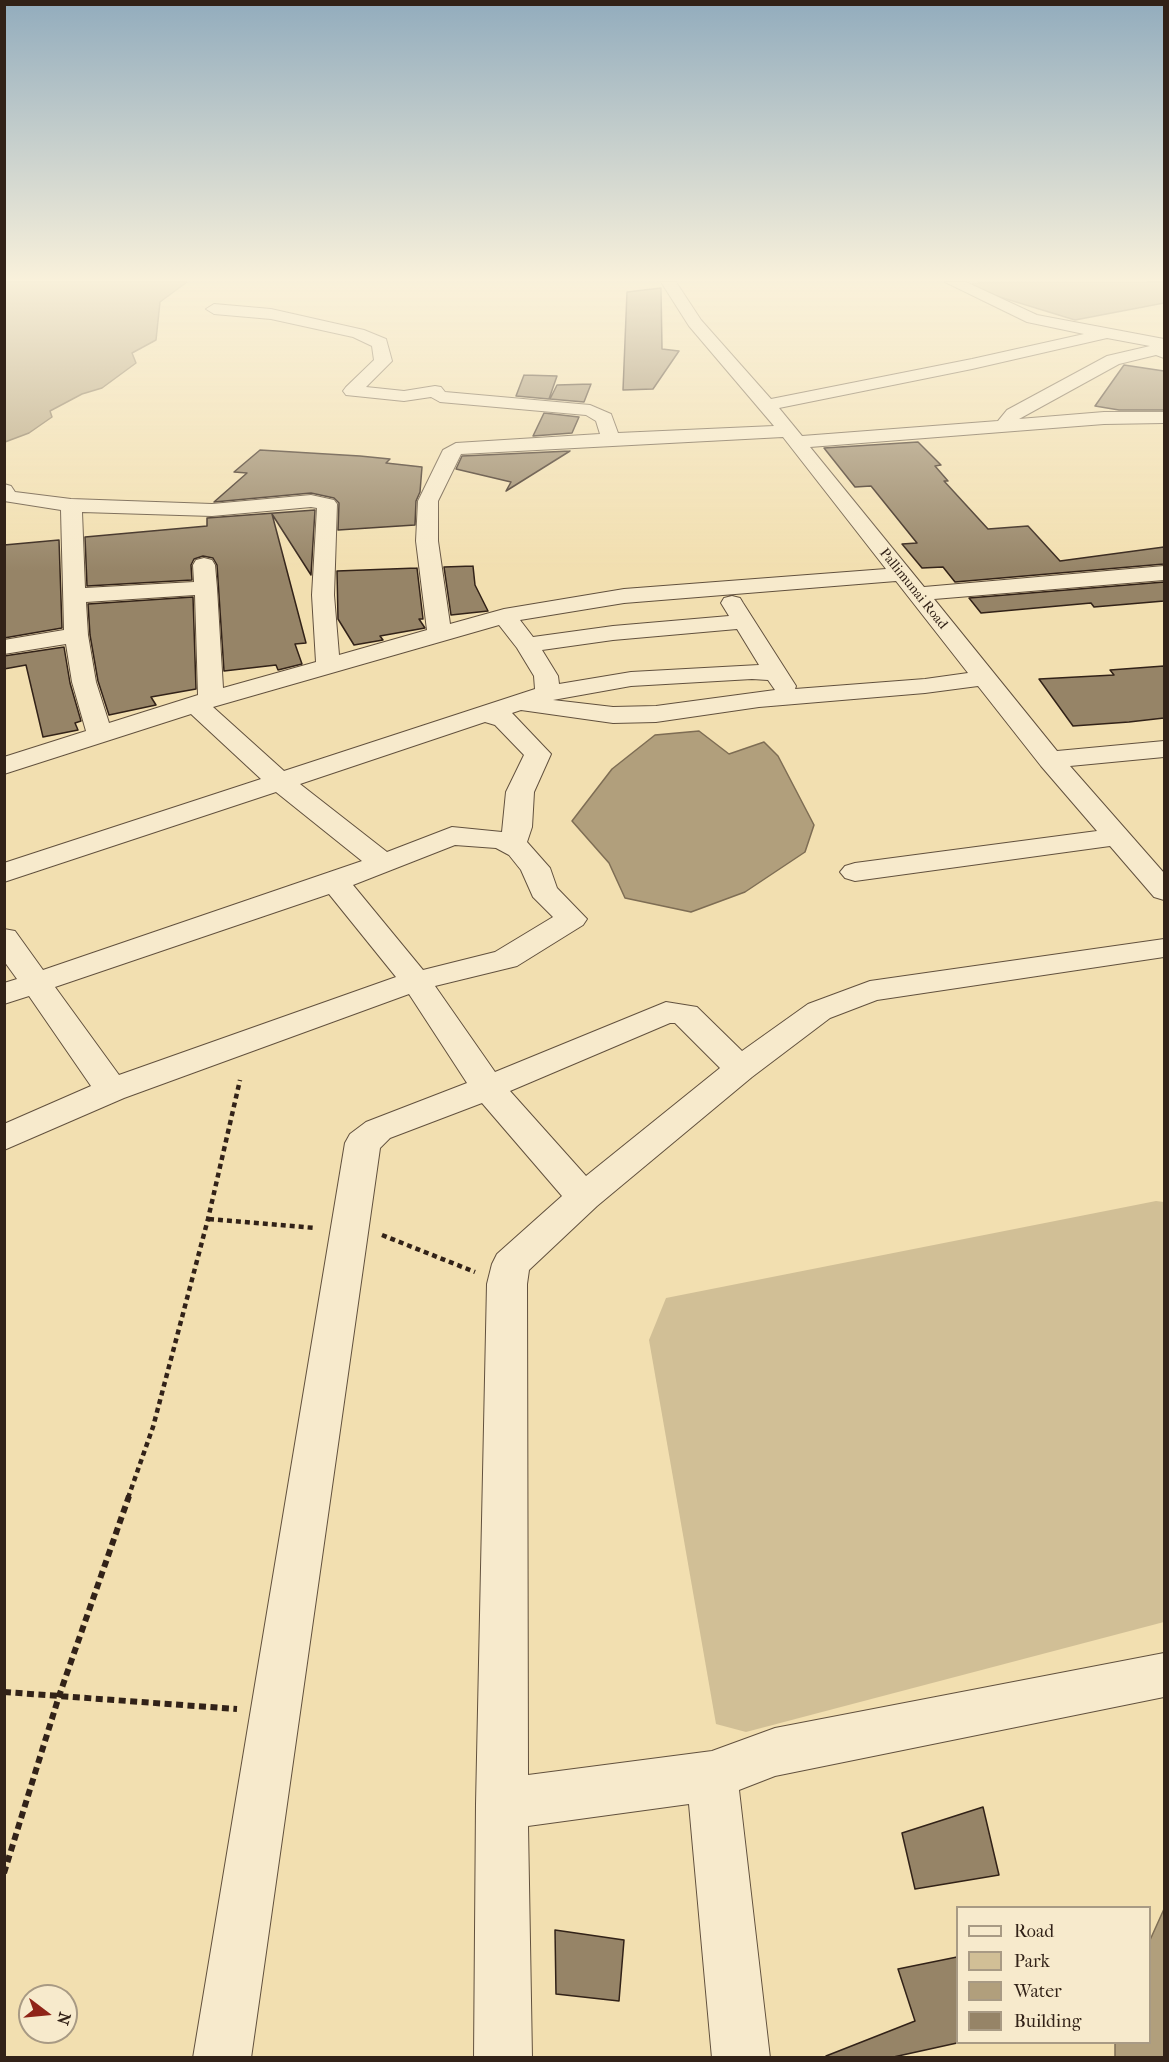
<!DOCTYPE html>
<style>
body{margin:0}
#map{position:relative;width:1169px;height:2062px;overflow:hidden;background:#f2dfb0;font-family:"IM FELL French Canon",serif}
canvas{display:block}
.frame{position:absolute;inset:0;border:6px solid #322218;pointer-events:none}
.legend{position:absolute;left:956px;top:1906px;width:195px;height:138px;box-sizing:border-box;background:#f7eacc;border:2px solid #a89a84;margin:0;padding:8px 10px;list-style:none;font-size:18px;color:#322218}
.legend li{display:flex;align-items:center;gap:12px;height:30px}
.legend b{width:30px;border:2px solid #a89a84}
.north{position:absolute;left:18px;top:1984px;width:60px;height:60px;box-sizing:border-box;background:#f7eacc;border:2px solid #a89a84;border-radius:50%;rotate:106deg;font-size:16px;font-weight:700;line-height:24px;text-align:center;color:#322218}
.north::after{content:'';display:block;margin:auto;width:21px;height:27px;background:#8f2418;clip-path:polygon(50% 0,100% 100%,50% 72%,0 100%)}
</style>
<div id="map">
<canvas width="1169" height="2062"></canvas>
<div class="frame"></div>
<ul class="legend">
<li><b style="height:8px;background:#f7eacc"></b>Road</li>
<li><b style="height:16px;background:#d1bf96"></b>Park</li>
<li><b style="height:16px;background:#b19f7c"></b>Water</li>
<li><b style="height:16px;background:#968467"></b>Building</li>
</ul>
<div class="north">N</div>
</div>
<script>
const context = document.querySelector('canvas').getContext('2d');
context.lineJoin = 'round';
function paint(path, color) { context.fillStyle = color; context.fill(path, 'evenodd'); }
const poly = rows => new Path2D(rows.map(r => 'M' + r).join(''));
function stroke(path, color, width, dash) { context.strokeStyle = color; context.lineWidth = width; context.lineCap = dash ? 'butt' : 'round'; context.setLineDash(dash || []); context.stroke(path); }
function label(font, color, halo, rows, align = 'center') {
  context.font = font + ' "IM FELL French Canon",serif'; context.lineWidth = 5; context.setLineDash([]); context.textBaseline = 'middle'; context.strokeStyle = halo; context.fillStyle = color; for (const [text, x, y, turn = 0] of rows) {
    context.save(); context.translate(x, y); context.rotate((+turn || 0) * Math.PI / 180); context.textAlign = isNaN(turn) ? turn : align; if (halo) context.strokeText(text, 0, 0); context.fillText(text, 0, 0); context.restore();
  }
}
paint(poly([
 [1156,1201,1164,1202,1164,1622,746,1732,716,1724,649,1340,666,1298]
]), '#d1bf96');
const water = poly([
 [5,282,187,282,160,302,156,340,132,353,136,363,102,388,82,394,50,411,52,417,29,433,5,442,5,282],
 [1164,282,1164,303,1075,320,977,290,972,283,1164,282],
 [699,731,729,754,764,742,778,756,814,825,805,852,745,892,691,912,625,898,609,863,572,821,612,769,655,735,699,731],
 [1164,1909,1164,2057,1115,2057,1115,2043,1150,2042,1150,1940,1164,1909]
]);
paint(water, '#b19f7c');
stroke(water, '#7e6d54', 1.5);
const building = poly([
 [661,288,662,349,679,351,653,389,623,390,627,292,661,288],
 [1124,365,1164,371,1164,410,1119,410,1095,406,1124,365],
 [524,375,557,376,549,399,516,396,524,375],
 [591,384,584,402,550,399,557,385,591,384],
 [544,413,579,417,572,433,533,436,544,413],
 [918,442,941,465,935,466,948,481,944,481,988,529,1028,526,1060,561,1164,547,1164,564,955,582,943,567,922,568,902,544,917,543,871,486,855,487,824,448,918,442],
 [260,450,360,456,390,459,386,463,422,467,420,492,416,501,415,525,338,530,339,503,334,498,311,493,214,502,247,473,234,472,260,450],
 [570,451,506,491,511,482,456,469,462,456,570,451],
 [315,510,311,575,272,514,306,643,295,644,302,664,278,670,276,665,224,671,217,565,213,558,203,556,194,559,191,565,192,580,87,586,85,537,207,526,207,518,315,510],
 [59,540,62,628,4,638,4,545,59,540],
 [473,566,475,585,488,611,451,615,444,567,473,566],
 [417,568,423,619,419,619,425,628,380,636,383,640,354,645,338,619,337,571,417,568],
 [1164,582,1164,601,1094,607,1091,603,981,613,969,598,1164,582],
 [193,597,196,689,151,697,156,705,109,715,98,681,90,635,88,604,193,597],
 [64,647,70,683,81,721,75,723,78,730,43,737,26,665,4,669,4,656,64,647],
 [1164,666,1164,718,1129,722,1073,726,1039,679,1114,675,1110,670,1164,666],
 [983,1807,999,1875,915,1889,902,1833,983,1807],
 [555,1930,624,1940,619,2001,556,1994,555,1930],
 [957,1957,957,2043,889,2058,827,2058,826,2056,915,2021,898,1969,957,1957]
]);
paint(building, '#968467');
stroke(building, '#322218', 1.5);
const minor = poly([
 [661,282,676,282,701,320,771,399,972,359,1084,334,1027,322,945,282,966,282,1037,315,1164,339,1164,358,1156,355,1119,364,1019,419,1104,412,1164,412,1164,423,1104,424,810,447,924,587,1164,566,1164,580,934,599,1057,751,1164,741,1164,757,1070,766,1164,873,1164,900,1154,897,1110,846,855,881,845,878,840,872,845,866,855,863,1097,831,1041,766,978,686,925,693,759,707,656,722,613,723,521,710,512,713,551,754,534,792,532,827,527,842,550,868,557,888,587,919,583,925,517,966,435,986,495,1072,666,1002,697,1007,742,1051,808,1004,870,981,1164,939,1164,957,877,1000,830,1018,752,1077,597,1206,529,1270,527,1284,528,1775,712,1751,775,1728,1164,1653,1164,1697,775,1776,739,1790,770,2058,712,2058,689,1804,528,1826,532,2058,474,2058,476,1804,487,1284,492,1264,497,1254,562,1196,482,1103,390,1138,380,1148,251,2058,193,2058,345,1143,350,1134,366,1122,467,1083,409,994,124,1098,4,1150,4,1124,91,1086,29,996,4,1004,4,983,17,979,4,961,4,929,15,931,43,970,362,861,276,792,4,882,4,863,261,779,191,714,4,774,4,757,86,731,72,682,66,644,4,654,4,640,64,630,61,510,4,501,4,484,11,486,15,492,71,499,212,504,311,495,334,500,337,504,334,595,339,655,427,630,416,541,418,501,443,450,456,443,600,434,596,421,586,415,440,402,431,397,404,401,346,395,343,391,346,387,374,360,372,346,353,337,271,319,214,314,206,309,214,304,271,309,364,330,386,339,392,361,366,387,404,391,435,386,441,387,445,392,590,405,611,414,618,433,774,426,689,326,661,282],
 [1107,338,1150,346,1107,356,1007,410,998,421,802,436,779,408,972,369,1107,338],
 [783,437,886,569,624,589,504,609,450,624,438,541,438,501,461,454,783,437],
 [311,507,317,508,312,595,316,662,223,688,217,588,215,565,212,560,204,558,196,560,193,565,194,582,85,588,82,512,212,516,311,507],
 [896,581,968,673,925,679,795,689,796,686,743,603,740,598,732,596,724,598,721,603,729,616,613,626,533,637,520,620,624,603,896,581],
 [195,595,198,695,109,723,96,682,88,635,86,602,195,595],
 [499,625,517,648,534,676,535,689,284,771,213,707,499,625],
 [737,629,759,665,631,672,559,684,558,676,542,650,613,640,737,629],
 [752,679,768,680,775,690,656,706,613,707,553,700,631,686,752,679],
 [485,722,495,725,524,755,506,792,502,832,452,827,387,852,300,784,485,722],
 [455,845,496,848,509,855,521,870,533,897,553,917,495,952,423,970,353,885,455,845],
 [329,894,396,977,119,1075,55,987,329,894],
 [670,1023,675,1023,720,1068,586,1176,510,1091,670,1023]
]);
stroke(minor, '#62513e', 2);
stroke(poly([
 [209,1219,315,1228],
 [382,1235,475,1272],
 [128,1498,153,1427,208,1219,240,1080]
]), '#322218', 4.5, [5, 4]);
stroke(poly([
 [4,1692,237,1709],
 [4,1873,59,1696,129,1496]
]), '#322218', 6, [7, 4.5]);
paint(minor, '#f7eacc');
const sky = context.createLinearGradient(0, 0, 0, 571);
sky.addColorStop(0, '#92acbd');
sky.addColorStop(0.49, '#f9f1db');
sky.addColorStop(1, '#f9f1db00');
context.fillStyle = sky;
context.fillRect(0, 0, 1169, 571);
label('14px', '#322218', '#f7eacc', [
 ["Pallimunai Road",913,589,51]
]);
</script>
